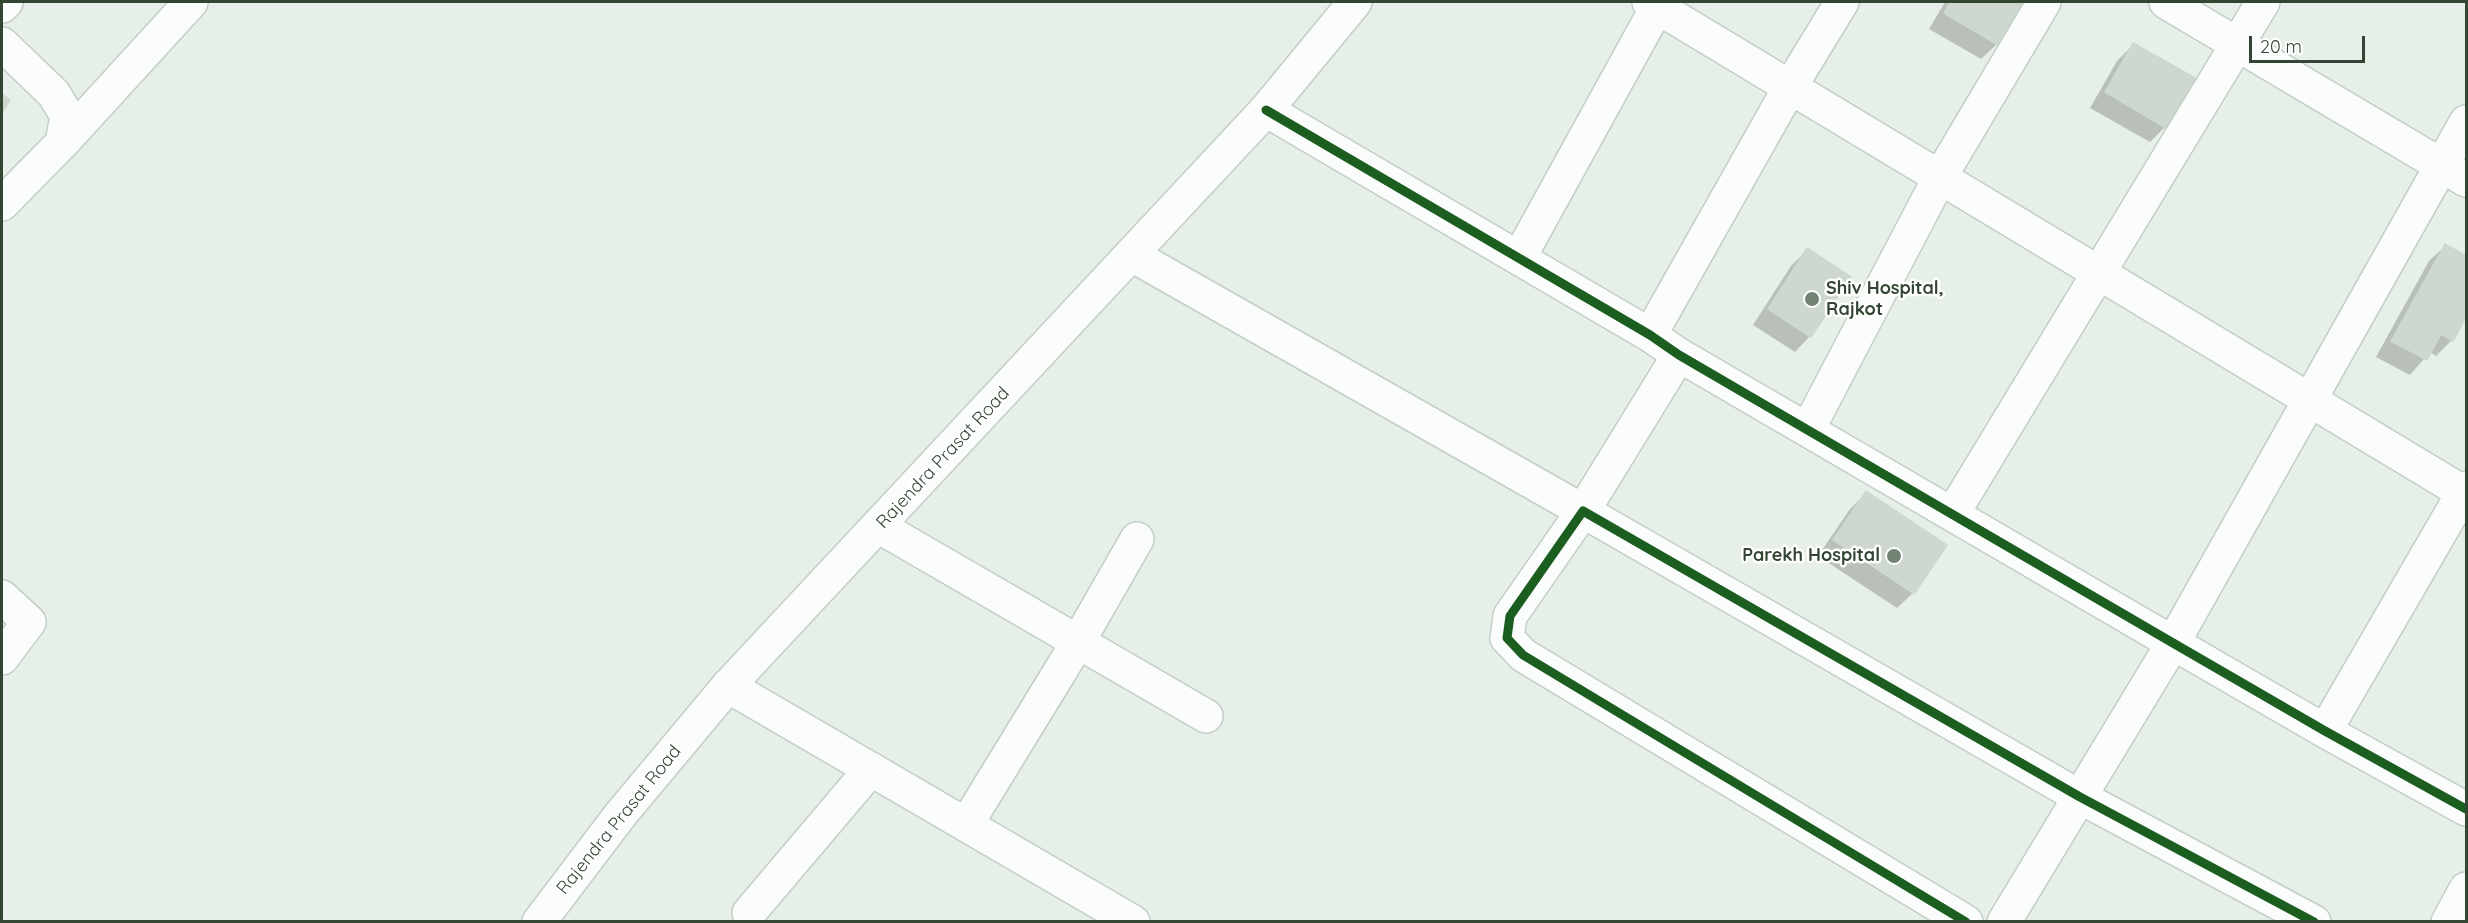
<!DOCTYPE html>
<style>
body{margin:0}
#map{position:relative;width:2468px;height:923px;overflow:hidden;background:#e6f0e8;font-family:Quicksand,sans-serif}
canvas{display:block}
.frame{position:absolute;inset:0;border:3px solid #334634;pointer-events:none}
.scale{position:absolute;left:2249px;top:36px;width:116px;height:27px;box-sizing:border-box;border:3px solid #334634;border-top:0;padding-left:8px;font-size:18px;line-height:21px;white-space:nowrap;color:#334634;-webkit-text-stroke:4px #fff;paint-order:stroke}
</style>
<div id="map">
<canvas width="2468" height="923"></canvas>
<div class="frame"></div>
<div class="scale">20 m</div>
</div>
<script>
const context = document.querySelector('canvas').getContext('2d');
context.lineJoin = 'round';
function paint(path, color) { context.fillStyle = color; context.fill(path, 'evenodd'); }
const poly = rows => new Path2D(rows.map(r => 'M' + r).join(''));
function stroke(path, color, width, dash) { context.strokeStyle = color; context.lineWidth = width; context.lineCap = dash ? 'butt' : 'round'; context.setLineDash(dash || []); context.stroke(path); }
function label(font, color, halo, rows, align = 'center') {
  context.font = font + ' Quicksand,sans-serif'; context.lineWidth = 5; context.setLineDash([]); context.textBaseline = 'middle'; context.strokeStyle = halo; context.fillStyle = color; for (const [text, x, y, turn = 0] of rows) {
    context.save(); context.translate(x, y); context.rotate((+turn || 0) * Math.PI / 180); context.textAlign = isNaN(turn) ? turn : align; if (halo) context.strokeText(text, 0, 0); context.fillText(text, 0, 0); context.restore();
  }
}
paint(poly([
 [1945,2,2021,2,1997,44,1981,59,1929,29],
 [2133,45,2165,127,2150,142,2090,108,2117,61],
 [2445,246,2466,257,2466,314,2452,340,2436,356,2430,352,2410,375,2376,357,2429,261],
 [1807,250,1810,336,1795,352,1753,325,1791,266],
 [1866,493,1913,593,1897,608,1818,556,1850,509]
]), '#0003');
const building = poly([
 [1950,2,2023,2,1998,45,1944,13,1950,2],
 [2133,43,2195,78,2166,128,2105,92,2133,43],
 [2,94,10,100,2,113,2,94],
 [2445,244,2466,256,2466,317,2453,341,2441,334,2427,360,2391,341,2445,244],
 [1807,248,1851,277,1811,337,1768,309,1807,248],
 [1866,491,1947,545,1914,594,1833,540,1866,491]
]);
paint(building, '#ced8cf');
stroke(building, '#ccd8ce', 1.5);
const minor = poly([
 [1649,2,2466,494],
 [2166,2,2466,180],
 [2,6,6,2],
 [2,44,54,94,67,116,62,143],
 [1266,110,1650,335,1679,355,2173,643,2325,731,2466,809],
 [2,204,62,143,191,2],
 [1132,255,1583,511,1679,355],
 [1519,258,1660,2],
 [1650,335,1790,87,1842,2],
 [1808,429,1940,177,2044,2],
 [1953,513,2263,2],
 [878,526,1206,716],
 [2,597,29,622,2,658],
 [728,686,1133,922],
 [2325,731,2466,488],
 [966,825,1078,642,1137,539],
 [749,913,871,769],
 [1966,922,1523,655,1507,638,1510,616,1583,511,2080,797,2314,922],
 [2004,922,2173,643,2466,122],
 [2448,922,2466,889]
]);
const tertiary = poly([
 [539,922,621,814,728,686,1266,110,1355,2]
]);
stroke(minor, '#c3cec5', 36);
stroke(tertiary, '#c3cec5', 36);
stroke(minor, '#fbfdfc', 33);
stroke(tertiary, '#fbfdfc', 33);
stroke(poly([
 [1266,110,1650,335,1679,355,2173,643,2325,731,2466,809],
 [1966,922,1523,655,1507,638,1510,616,1583,511,2080,797,2314,922]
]), '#1b5e20', 9);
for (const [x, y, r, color] of [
 [1812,299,8,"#728273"],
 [1894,556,8,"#728273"]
]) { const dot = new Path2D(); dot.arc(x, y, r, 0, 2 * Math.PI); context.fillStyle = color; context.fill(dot); stroke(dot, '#fff', 2); }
label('bold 18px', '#334634', '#fff', [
 ["Shiv Hospital,",1826,289],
 ["Rajkot",1826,310],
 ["Parekh Hospital",1880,556,"right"]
], 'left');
label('18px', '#334634', '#fff', [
 ["Rajendra Prasat Road",943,458,-47],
 ["Rajendra Prasat Road",619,820,-51]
]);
</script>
